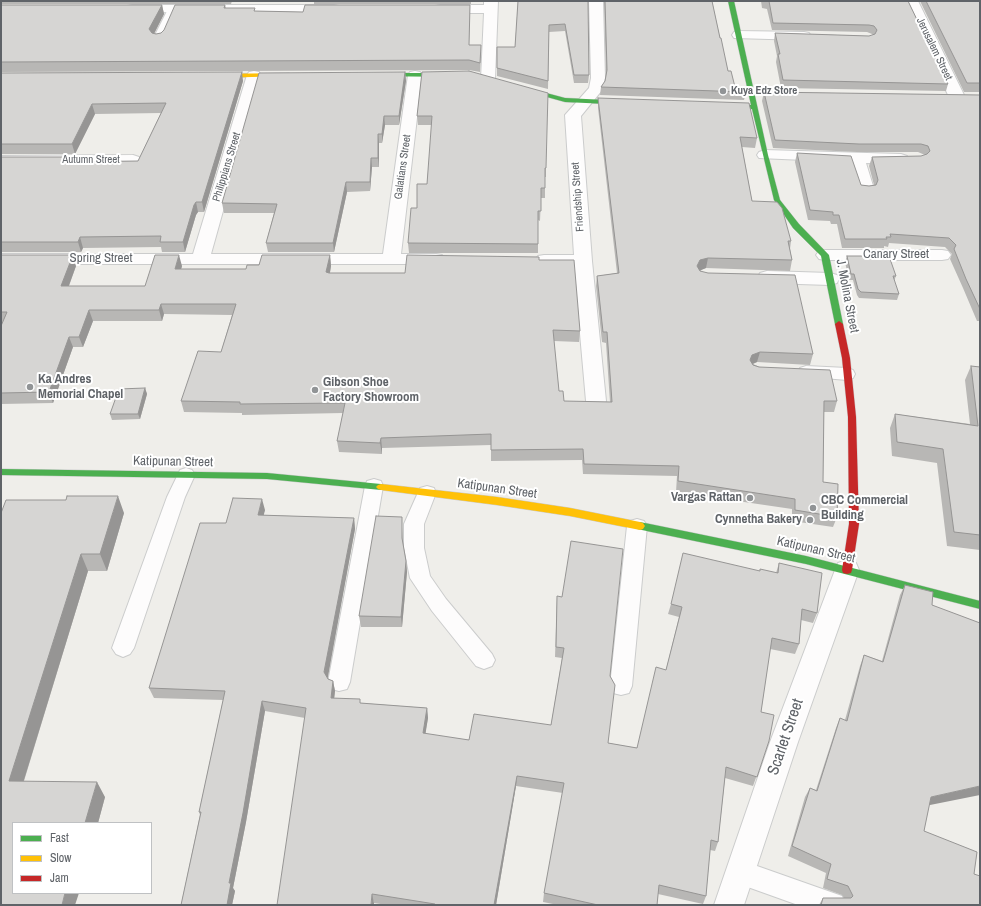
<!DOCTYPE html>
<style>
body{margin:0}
#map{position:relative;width:981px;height:906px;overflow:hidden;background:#efeeea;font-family:"Archivo Narrow",sans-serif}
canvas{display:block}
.frame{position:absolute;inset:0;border:2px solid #5f6368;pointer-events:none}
.legend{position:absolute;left:12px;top:822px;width:140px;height:72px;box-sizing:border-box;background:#fff;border:1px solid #bfc1c3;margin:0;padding:5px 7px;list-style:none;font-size:12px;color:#5f6368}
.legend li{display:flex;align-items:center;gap:8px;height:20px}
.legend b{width:20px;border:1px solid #bfc1c3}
</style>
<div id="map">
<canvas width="981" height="906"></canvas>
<div class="frame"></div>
<ul class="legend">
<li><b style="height:5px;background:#4caf50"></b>Fast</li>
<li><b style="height:5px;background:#ffc107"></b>Slow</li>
<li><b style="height:5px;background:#c62828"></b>Jam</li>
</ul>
</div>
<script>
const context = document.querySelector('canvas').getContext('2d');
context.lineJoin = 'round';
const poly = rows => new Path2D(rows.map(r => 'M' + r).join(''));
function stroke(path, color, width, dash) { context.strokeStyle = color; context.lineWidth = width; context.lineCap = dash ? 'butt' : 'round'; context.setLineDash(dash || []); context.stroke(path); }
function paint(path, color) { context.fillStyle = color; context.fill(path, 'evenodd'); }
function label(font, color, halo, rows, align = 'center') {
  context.font = font + ' "Archivo Narrow",sans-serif'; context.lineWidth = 4; context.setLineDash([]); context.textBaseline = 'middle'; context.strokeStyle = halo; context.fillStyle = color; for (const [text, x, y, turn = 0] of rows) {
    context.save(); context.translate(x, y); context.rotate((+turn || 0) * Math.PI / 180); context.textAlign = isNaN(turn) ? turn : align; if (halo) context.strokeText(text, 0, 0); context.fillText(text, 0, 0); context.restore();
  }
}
const lane = poly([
 [173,6,178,9,165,39,163,41,159,42,155,41,153,39,168,9,173,6],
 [806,366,847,368,853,370,855,374,853,378,847,380,800,376,798,372,800,368,806,366],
 [186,468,192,470,195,475,185,497,134,648,130,654,123,657,116,654,112,648,167,497,180,470,186,468],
 [374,479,381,481,383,486,350,682,347,689,339,691,331,689,328,682,365,486,367,481,374,479],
 [427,486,434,488,436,493,424,524,424,548,430,576,446,599,492,654,495,660,492,666,484,669,476,666,432,611,410,578,404,548,404,524,420,488,427,486],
 [637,519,644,521,647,526,632,686,629,693,621,695,613,693,610,686,627,526,630,521,637,519],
 [740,860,842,896,846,905,798,905,731,881,728,872,731,863,740,860]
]);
const street = poly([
 [484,1,498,1,495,79,493,82,488,83,483,82,481,79,484,13,440,13,435,12,433,9,435,6,440,5,484,5,484,1],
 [589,1,603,1,605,78,603,89,581,116,592,261,606,401,603,406,596,408,589,406,586,401,574,266,544,265,538,264,535,260,538,256,544,255,574,255,565,115,589,88,591,78,589,1],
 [904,1,918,1,965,97,962,100,957,102,952,100,949,97,904,1],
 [132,5,334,5,339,6,341,9,339,12,334,13,127,12,125,9,127,6,132,5],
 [739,31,804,32,809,33,811,36,809,39,804,40,734,38,732,35,734,32,739,31],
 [254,71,259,72,261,75,211,254,383,254,408,75,410,72,415,71,420,72,422,75,401,254,436,254,442,255,445,259,442,263,436,264,1,264,1,254,193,254,247,75,249,72,254,71],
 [765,150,901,154,907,156,909,159,907,162,901,164,866,163,874,189,872,193,866,194,860,193,858,189,850,162,759,158,757,155,759,152,765,150],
 [133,155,139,157,141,160,139,163,133,165,1,166,1,156,133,155],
 [825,250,942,250,948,251,951,255,948,259,942,260,825,260,819,259,816,255,819,251,825,250],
 [767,271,830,273,837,275,839,279,837,283,830,285,767,283,760,281,758,277,760,273,767,271],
 [847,560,856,563,859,570,798,742,744,905,714,905,770,742,835,570,838,563,847,560]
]);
const fast = poly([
 [728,1,734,1,768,155,780,200,799,224,829,255,843,324,842,326,836,326,835,324,821,256,793,228,774,200,752,109,720,108,717,106,720,104,751,105,728,1],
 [375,73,451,73,454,75,451,77,373,76,372,75,375,73],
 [520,86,565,98,628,101,631,103,628,105,565,102,518,89,517,88,520,86],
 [1,469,267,473,381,484,384,485,386,487,384,489,381,490,267,479,1,475,1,469],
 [640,522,806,556,980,601,980,609,806,564,637,529,635,526,637,523,640,522]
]);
const slow = poly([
 [289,73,292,75,291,76,213,78,210,76,213,74,289,73],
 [381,484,497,497,570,508,640,522,643,523,645,526,643,529,640,530,570,516,497,505,381,490,378,489,376,487,378,485,381,484]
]);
const jam = poly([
 [839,321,843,324,850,358,856,417,859,524,852,570,851,573,847,574,843,573,842,570,849,524,848,417,842,358,835,324,839,321]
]);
stroke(lane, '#cbcccc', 2);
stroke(street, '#cbcccc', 2);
stroke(fast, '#cacacb', 1);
stroke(slow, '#cacacb', 1);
stroke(jam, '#cacacb', 1);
paint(lane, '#fdfcfc');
paint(street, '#fdfcfc');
paint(fast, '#4caf50');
paint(slow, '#ffc107');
paint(jam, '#c62828');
paint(poly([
 [1,1,232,1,231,4,1,4],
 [314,1,471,1,471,4,314,4],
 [518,1,588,1,589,75,588,83,574,83,565,31,549,32,548,89,497,76,497,68,515,47],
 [604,1,712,1,720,38,728,71,735,87,746,92,744,100,600,95,601,87,605,81,606,74],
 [761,1,908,1,948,84,946,91,781,88,776,62,777,56,774,41,775,33,869,36,873,35,872,34,867,32,772,30,767,9,762,8],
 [920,1,980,1,980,92,964,92],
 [1,5,162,5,164,14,154,33,156,34,161,33,225,5,226,8,256,11,303,12,470,5,469,45,481,55,480,72,469,70,1,72],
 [405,72,406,81,399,125,385,125,382,143,379,143,379,167,372,167,370,191,347,192,334,252,268,252,266,243,274,213,224,213,222,203],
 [422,72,546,168,546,177,545,177,545,198,541,198,540,221,538,220,538,253,409,253,408,243,417,208,427,184,432,125,418,125,417,116],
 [1,73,243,81,204,212,198,212,196,215,185,252,162,252,161,247,83,248,81,252,1,252,1,157,65,157,67,162,138,161,161,113,95,114,75,154,1,154],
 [764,92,980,95,980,321,977,321,963,288,950,259,952,254,945,247,889,243,888,247,884,246,884,248,842,248,837,224,831,224,830,221,808,220,795,162,797,153,861,185,869,186,874,185,869,166,872,157,921,156,925,155,918,152,857,152,773,148,762,101],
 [598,98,757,138,755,148,742,147,752,201,791,241,790,249,792,260,790,271,706,268,700,270,813,354,810,365,757,362,753,364,837,401,834,412,824,412,823,482,837,517,833,527,792,521,792,509,676,492,677,476,583,474,582,460,491,461,491,445,382,448,382,454,339,452,337,441,343,413,242,415,242,413,184,412,181,401,221,352,232,315,164,314,162,321,93,321,83,347,73,347,53,403,1,404,1,326,2,323,1,323,1,255,76,266,69,286,145,286,182,266,181,269,246,269,259,265,330,255,331,266,330,273,405,273,539,260,580,331,579,342,554,341,559,391,564,401,610,402,606,343,602,342,596,286,597,276,617,273,598,108],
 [847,256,896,276,894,281,899,294,897,300,859,298,857,295,853,280,849,280,845,262],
 [971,366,980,367,980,550,947,546,937,463,892,456,890,428,895,414,970,424,965,380],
 [145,388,147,394,140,419,112,420,110,414],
 [265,510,263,515,354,518,355,529,327,678,328,679,333,681,335,691,334,698,361,703,427,708,428,718,425,734,469,740,551,725,562,658,555,657,557,596,610,676,608,743,637,748,666,670,679,617,668,614,671,604,759,571,776,573,779,563,817,613,813,623,801,620,799,644,795,654,770,649,761,712,769,741,753,786,725,778,718,842,715,851,710,850,706,896,703,904,658,894,657,905,558,905,543,902,544,893,563,793,516,786,496,905,387,905,374,903,305,718,265,711,246,822,233,888,235,891,232,905,181,905,200,815,199,812,223,700,154,698,149,688,226,523],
 [1,513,124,513,107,571,88,571,24,781,105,797,98,823,13,823,1,905],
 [402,527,403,543,406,561,407,572,402,627,361,627,359,616],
 [905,585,932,605,929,805,924,831,974,874,980,905,819,905,823,898,844,898,842,895,823,888,826,873,788,856,805,797,810,788,816,790,836,728,840,718,845,720,860,666,864,655,882,661,900,595]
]), '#b8b7b5');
paint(poly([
 [162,5,164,14,152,38,149,29],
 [242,72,243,81,204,212,202,202],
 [405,72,406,81,399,125,399,116],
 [92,104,95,114,75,154,72,144],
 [384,116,385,125,382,143,382,134],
 [378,134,379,143,379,167,378,158],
 [65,157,68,167,62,162],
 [371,158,372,167,370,191,370,182],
 [346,182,347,192,334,252,333,243],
 [196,202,198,212,196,215,185,252,183,242,194,205],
 [80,237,83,248,81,252,78,242],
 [73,255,76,266,65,296,61,286],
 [179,255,182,266,178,280,175,269],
 [330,255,331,266,328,283,326,272],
 [708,258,706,268,699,271,697,266,700,260],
 [161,304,164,314,162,321,159,310],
 [89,310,93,321,83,347,79,337],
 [69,337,73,347,53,403,49,392],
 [760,352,757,362,750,365,750,360,752,355],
 [145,388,147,394,140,419,138,414],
 [381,438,382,448,382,454,380,443],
 [118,496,124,513,107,571,100,554],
 [262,499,265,510,261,526,258,515],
 [354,518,355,529,327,682,324,672],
 [81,554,88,571,19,796,9,781],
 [406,561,407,572,402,627,401,617],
 [333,681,335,691,333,709,331,698],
 [262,701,265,711,246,822,233,888,235,891,232,905,227,905,229,883],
 [427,708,428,718,424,743,423,733],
 [517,776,516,786,496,905,494,905],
 [97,782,105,797,98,823,85,823],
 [980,786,980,795,925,806,931,797],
 [65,893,79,893,75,905,62,905],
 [372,894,374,903,374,905,371,905]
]), '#969594');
const building = poly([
 [518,1,588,1,589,75,574,75,565,24,549,25,548,81,497,68,497,47,515,47,518,1],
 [605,1,712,1,720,38,721,38,728,71,731,71,735,87,744,87,746,92,601,87,605,81,607,70,605,1],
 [765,1,908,1,948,84,783,80,778,54,780,54,775,33,869,36,875,34,877,30,874,26,869,25,773,23,769,1,765,1],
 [926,1,980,1,980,83,967,83,926,1],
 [1,5,162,5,149,29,152,33,156,34,161,33,164,30,175,5,225,5,224,8,255,8,254,11,303,12,305,5,470,5,469,45,481,45,480,63,469,60,1,62,1,5],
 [469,71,548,93,546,168,545,168,545,188,541,188,541,211,538,211,538,244,408,243,411,208,417,208,417,184,427,184,432,116,417,116,422,72,469,71],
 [242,72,202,202,196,202,194,205,183,242,160,242,161,236,80,237,78,242,1,242,1,157,65,157,62,162,138,161,166,103,92,104,72,144,1,144,1,73,242,72],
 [405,72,399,116,384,116,382,134,378,134,378,158,371,158,370,182,346,182,333,243,266,243,277,204,222,203,259,73,405,72],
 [764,92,980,95,980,309,966,279,954,249,956,245,949,238,890,234,891,237,886,237,887,239,845,239,839,215,833,215,833,212,810,210,797,153,851,156,861,185,869,186,876,185,878,180,872,157,921,156,927,154,930,151,928,146,921,144,859,144,775,140,764,92],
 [598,98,749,103,757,138,740,137,752,201,777,202,782,208,791,241,788,241,792,260,708,258,700,260,697,266,700,271,708,273,795,275,813,354,760,352,752,355,750,360,753,365,759,367,830,370,837,401,824,401,823,482,838,484,837,517,795,510,795,499,678,481,679,466,584,464,583,449,491,450,491,434,381,438,380,443,337,441,345,403,240,404,240,402,181,401,198,351,221,352,236,304,161,304,159,310,89,310,79,337,69,337,49,392,1,393,1,326,7,312,1,312,1,255,73,255,61,286,145,286,155,255,179,255,175,269,246,269,247,265,259,265,262,255,330,255,326,272,329,273,405,273,407,255,539,257,539,260,574,260,580,331,553,330,559,391,563,391,564,401,612,402,607,332,603,332,597,276,619,273,598,98],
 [847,256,889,256,896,276,893,276,899,294,861,292,858,289,854,274,851,274,847,256],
 [971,366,980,367,980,535,954,532,943,449,897,442,895,414,978,426,971,366],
 [145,388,138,414,110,414,119,389,145,388],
 [67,496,118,496,100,554,81,554,9,781,97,782,85,823,13,823,13,893,65,893,62,905,1,905,1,513,6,500,66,500,67,496],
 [233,498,262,499,258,515,354,518,324,672,328,679,333,681,331,698,360,699,360,703,427,708,423,733,469,740,474,714,551,725,564,648,556,647,557,596,562,597,571,541,623,549,610,676,615,685,608,743,637,748,656,667,666,670,682,607,671,604,683,553,760,571,760,569,778,573,779,563,822,573,817,613,802,609,799,644,772,638,761,712,774,715,769,741,757,777,726,767,718,842,711,840,706,896,659,885,657,905,598,905,544,893,564,783,517,776,494,905,435,905,435,904,372,894,371,905,277,905,306,708,262,701,243,813,229,883,231,883,227,905,181,905,201,812,199,812,225,691,149,688,200,523,226,523,233,498],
 [376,516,402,517,402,538,406,561,401,617,359,616,376,516],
 [905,585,933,592,932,605,980,623,980,786,931,797,924,831,977,852,974,874,980,876,980,905,821,905,823,898,851,898,853,896,848,886,827,879,831,864,792,846,810,788,817,791,840,718,847,721,864,655,883,662,905,585]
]);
paint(building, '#d6d5d3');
stroke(building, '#969594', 1);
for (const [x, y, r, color] of [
 [723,91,4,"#919496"],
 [30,387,4,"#919496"],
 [315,390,4,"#919496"],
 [750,498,4,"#919496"],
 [813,508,4,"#919496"],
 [810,520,4,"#919496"]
]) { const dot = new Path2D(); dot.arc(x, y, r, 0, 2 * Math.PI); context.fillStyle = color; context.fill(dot); stroke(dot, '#fff', 1.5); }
label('11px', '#5f6368', '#fff', [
 ["Jerusalem Street",934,49,64],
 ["Autumn Street",91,160],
 ["Philippians Street",227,167,-73],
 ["Galatians Street",403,167,-82],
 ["Friendship Street",578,197,-94]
]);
label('bold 11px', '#5f6368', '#fff', [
 ["Kuya Edz Store",731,91]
], 'left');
label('13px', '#5f6368', '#fff', [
 ["Canary Street",896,255],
 ["Spring Street",101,259],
 ["J. Molina Street",847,296,79],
 ["Katipunan Street",173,462,1],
 ["Katipunan Street",497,489,8],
 ["Katipunan Street",816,550,13]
]);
label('bold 13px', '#5f6368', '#fff', [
 ["Ka Andres",38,380],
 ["Memorial Chapel",38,395],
 ["Gibson Shoe",323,383],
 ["Factory Showroom",323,398],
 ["Vargas Rattan",742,498,"right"],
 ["CBC Commercial",821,501],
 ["Building",821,516],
 ["Cynnetha Bakery",802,520,"right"]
], 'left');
label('16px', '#5f6368', '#fff', [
 ["Scarlet Street",786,737,-71]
]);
</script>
